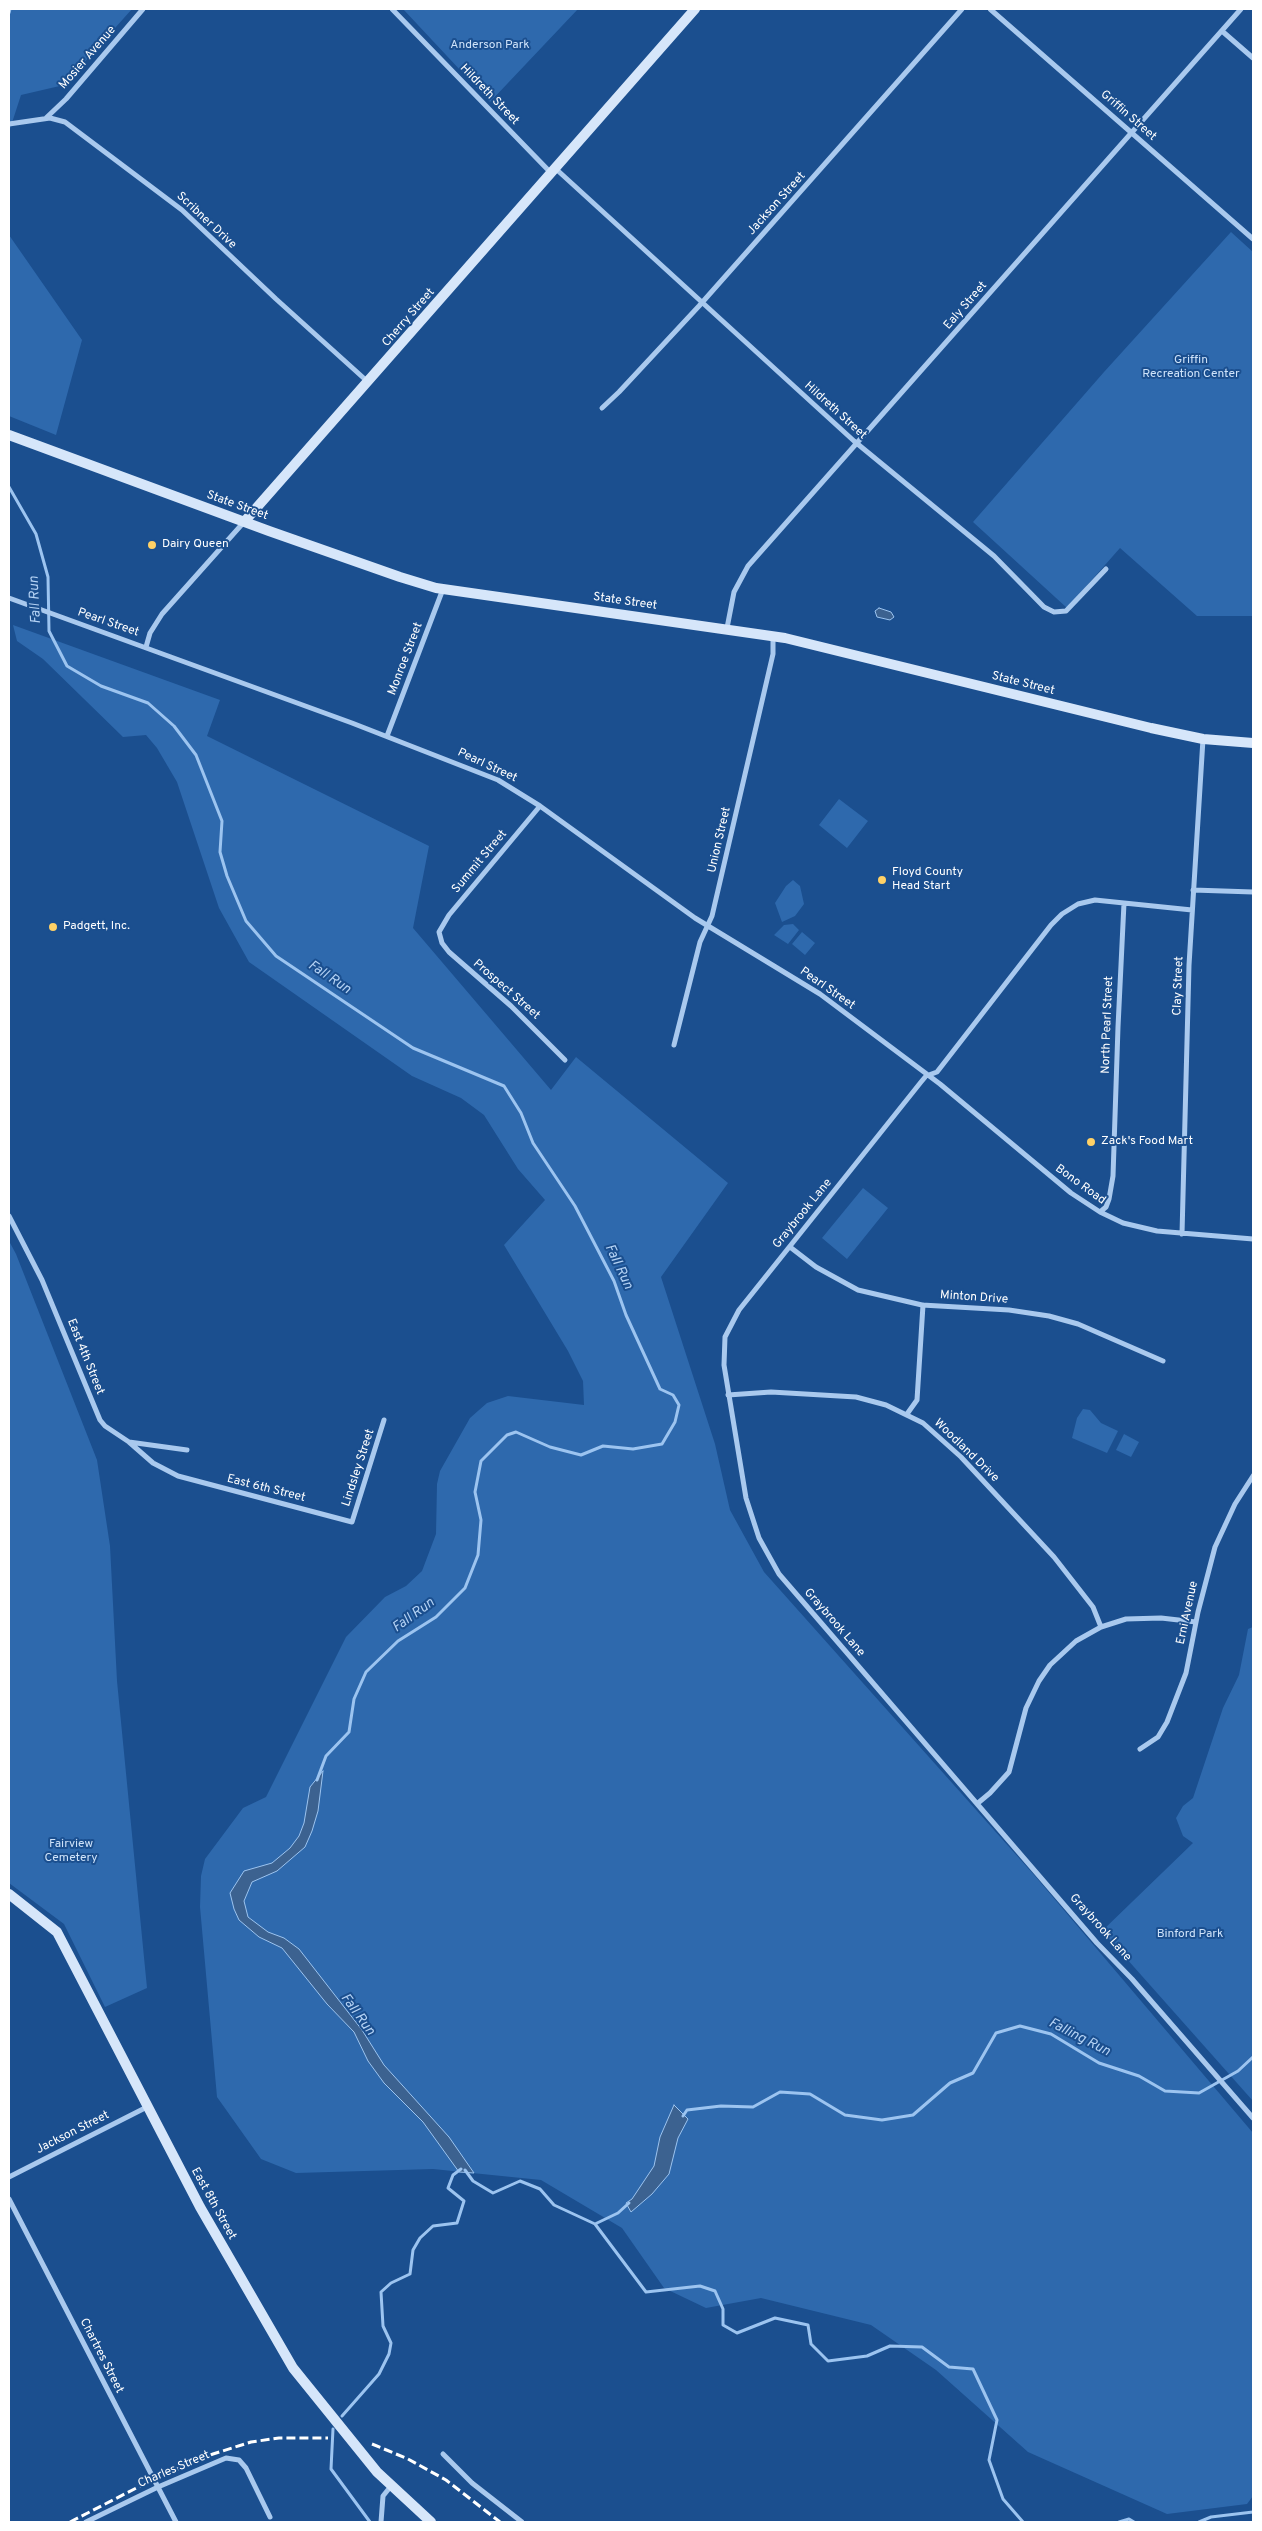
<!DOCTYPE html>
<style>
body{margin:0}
#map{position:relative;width:1262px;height:2531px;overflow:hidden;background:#1b4f8f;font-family:Overpass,sans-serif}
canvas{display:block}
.frame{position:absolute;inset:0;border:10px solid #fff;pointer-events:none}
</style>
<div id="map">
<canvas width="1262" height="2531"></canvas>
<div class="frame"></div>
</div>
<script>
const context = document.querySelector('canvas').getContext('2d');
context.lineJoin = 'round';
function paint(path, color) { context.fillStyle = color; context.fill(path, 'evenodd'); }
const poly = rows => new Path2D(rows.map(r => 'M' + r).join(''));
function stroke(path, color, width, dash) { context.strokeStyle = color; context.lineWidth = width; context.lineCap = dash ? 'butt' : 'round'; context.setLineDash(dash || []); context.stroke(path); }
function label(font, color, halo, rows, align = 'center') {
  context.font = font + ' Overpass,sans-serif'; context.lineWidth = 4; context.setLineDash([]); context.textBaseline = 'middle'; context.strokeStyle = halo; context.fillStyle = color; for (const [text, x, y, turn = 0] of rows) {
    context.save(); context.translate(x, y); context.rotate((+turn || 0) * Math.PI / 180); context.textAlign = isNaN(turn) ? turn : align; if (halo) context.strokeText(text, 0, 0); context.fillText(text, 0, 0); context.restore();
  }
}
paint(poly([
 [9,9,132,9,64,85,21,95,9,132],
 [403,9,578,9,490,102],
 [1231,232,1253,252,1253,616,1197,616,1120,548,1067,608,973,522,1104,372],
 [9,235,82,340,56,435,9,416],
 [13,625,220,700,207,736,429,846,413,928,551,1090,576,1057,728,1183,661,1277,715,1444,730,1510,764,1572,1035,1876,1253,2133,1253,2496,1247,2504,1167,2514,1028,2452,936,2370,871,2325,761,2298,706,2308,664,2288,622,2228,541,2180,433,2169,296,2173,261,2159,217,2097,200,1907,201,1876,205,1859,243,1808,266,1797,346,1637,385,1597,406,1586,422,1571,436,1534,437,1484,440,1471,470,1418,487,1403,508,1396,584,1405,583,1381,568,1351,504,1245,545,1200,518,1169,484,1115,461,1098,412,1076,249,962,219,908,177,782,157,748,146,735,123,737,43,659,17,641],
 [839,799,868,821,847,848,819,825],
 [793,880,800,886,804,904,795,916,782,922,775,903,786,886],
 [793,924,799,930,788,944,774,935,784,925],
 [802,932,815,943,805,955,792,944],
 [863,1188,888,1208,847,1259,822,1238],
 [9,1241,16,1254,97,1460,110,1546,117,1681,147,1988,105,2007,64,1924,9,1883],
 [1083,1409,1090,1410,1101,1423,1118,1431,1107,1453,1072,1438,1077,1418],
 [1124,1434,1139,1442,1131,1457,1116,1450],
 [1253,1627,1253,2101,1102,1931,1193,1843,1183,1836,1176,1818,1183,1806,1193,1798,1223,1708,1239,1675,1248,1629]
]), '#2e69ad');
const water = poly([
 [879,608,891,612,894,617,890,620,877,617,875,611,879,608],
 [323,1771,318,1811,312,1831,305,1847,277,1871,252,1882,244,1901,248,1917,268,1932,284,1938,299,1949,362,2030,384,2065,449,2137,474,2173,459,2172,423,2122,384,2083,368,2061,354,2032,327,2004,282,1948,259,1937,239,1920,234,1909,230,1893,244,1871,272,1863,290,1848,299,1836,304,1823,310,1787,323,1771],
 [674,2105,688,2119,678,2138,669,2174,652,2194,631,2212,626,2203,632,2199,654,2166,660,2137,674,2105]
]);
paint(water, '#3c6290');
stroke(water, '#9cc4f0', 1);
stroke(poly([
 [9,13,10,9],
 [9,487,36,534,48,577,49,631,67,666,101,686,148,703,174,726,196,755,222,821,220,852,227,876,246,921,276,956,413,1048,504,1086,521,1113,533,1143,575,1206,614,1281,626,1315,660,1389,673,1395,679,1405,675,1422,662,1444,633,1449,603,1446,581,1455,550,1447,516,1432,507,1435,481,1461,475,1492,481,1520,478,1555,465,1588,436,1617,398,1641,366,1672,354,1699,349,1732,326,1756,317,1780],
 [683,2116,687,2110,721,2106,753,2107,780,2092,810,2094,845,2115,882,2120,913,2115,950,2083,973,2073,996,2033,1020,2026,1051,2034,1099,2063,1139,2076,1165,2091,1199,2093,1238,2071,1253,2057],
 [465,2170,473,2181,493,2193,520,2181,540,2189,554,2205,595,2224,646,2292,700,2286,715,2291,723,2309,723,2325,737,2333,775,2318,808,2325,811,2344,828,2361,867,2356,890,2346,922,2347,949,2367,973,2369,997,2420,989,2460,1003,2499,1023,2522],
 [595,2224,618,2213,629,2203],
 [342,2416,379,2374,389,2354,391,2343,383,2326,381,2292,391,2283,410,2274,413,2250,420,2238,433,2226,457,2223,464,2201,448,2188,453,2175,461,2169],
 [333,2429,331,2469,370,2522],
 [1119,2522,1129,2519,1134,2522],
 [1199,2522,1211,2517,1253,2512]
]), '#9cc4f0', 3);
stroke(poly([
 [392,9,552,174],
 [990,9,1253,239],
 [1222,31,1253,58],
 [46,118,66,99,143,9],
 [9,124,50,118,65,122,182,210,276,299,368,382],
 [556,169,854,441,994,556,1044,607,1054,612,1066,611,1106,569],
 [602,408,619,392,699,306,962,9],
 [9,598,352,723,498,780,540,806,695,918,820,994,940,1084,1071,1193,1100,1212,1123,1223,1157,1231,1253,1239],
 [727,628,734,592,748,566,1241,9],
 [146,647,150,633,162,614,244,522],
 [387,736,443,589],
 [540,806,449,915,439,932,442,943,449,952,511,1006,565,1060],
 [1193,890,1253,892],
 [1124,903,1095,900,1078,904,1062,914,1051,925,937,1072,926,1076,921,1082,739,1310,725,1337,724,1365,746,1498,759,1538,779,1574,1097,1943,1132,1979,1253,2118],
 [674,1045,700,942,712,916,773,654,773,637],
 [1100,1212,1106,1207,1109,1199,1113,1176,1118,1027,1124,903,1192,910],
 [9,1216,42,1280,100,1420,105,1426,129,1442,187,1450],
 [1182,1234,1189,965,1203,739],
 [790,1247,816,1267,858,1290,922,1305,1009,1310,1049,1316,1078,1324,1163,1361],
 [728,1395,771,1392,856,1397,886,1405,923,1423,961,1457,1054,1557,1093,1607,1101,1627],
 [907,1414,917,1400,923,1305],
 [129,1442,153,1463,178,1476,352,1522,384,1420],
 [1140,1749,1158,1737,1167,1722,1186,1673,1198,1612,1215,1547,1235,1504,1253,1476],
 [978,1803,990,1793,1009,1772,1026,1708,1039,1681,1050,1665,1076,1641,1101,1627,1126,1619,1161,1618,1196,1622],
 [9,2177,147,2107],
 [9,2199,176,2522],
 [443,2454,472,2483,522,2522],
 [86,2522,158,2487,226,2458,239,2460,246,2468,270,2517],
 [381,2522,383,2496,391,2486]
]), '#a9c9ee', 5);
stroke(poly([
 [9,435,269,531,400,577,436,588,785,638,1151,728,1203,739,1253,743],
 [244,522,695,9],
 [9,1894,57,1932,200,2207,293,2368,377,2472,431,2522]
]), '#d6e6fa', 10);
stroke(poly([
 [372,2444,408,2459,446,2480,500,2522],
 [70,2522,154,2479,213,2454,251,2442,279,2438,328,2438]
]), '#fff', 3, [9, 4]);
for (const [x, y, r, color] of [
 [152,545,5,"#ffd166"],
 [882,880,5,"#ffd166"],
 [53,927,5,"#ffd166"],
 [1091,1142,5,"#ffd166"]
]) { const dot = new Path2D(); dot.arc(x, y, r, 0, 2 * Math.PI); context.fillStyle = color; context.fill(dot); stroke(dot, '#1b4f8f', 2); }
label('12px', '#cfe3fa', '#1b4f8f', [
 ["Anderson Park",490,46],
 ["Griffin",1191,361],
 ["Recreation Center",1191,375],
 ["Fairview",71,1845],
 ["Cemetery",71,1859],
 ["Binford Park",1190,1935]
]);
label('12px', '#fff', '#1b4f8f', [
 ["Mosier Avenue",88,58,-49],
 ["Hildreth Street",489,95,46],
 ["Griffin Street",1128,116,41],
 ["Jackson Street",777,204,-48],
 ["Scribner Drive",206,221,43],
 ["Ealy Street",966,306,-49],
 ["Cherry Street",409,318,-49],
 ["Hildreth Street",835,411,42],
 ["State Street",237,506,20],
 ["State Street",625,602,8],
 ["Pearl Street",108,623,19],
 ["Monroe Street",406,659,-69],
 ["State Street",1023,684,14],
 ["Pearl Street",487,766,25],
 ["Union Street",720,840,-77],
 ["Summit Street",480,862,-50],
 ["Clay Street",1179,986,-88],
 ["Pearl Street",827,989,35],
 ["Prospect Street",506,990,41],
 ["North Pearl Street",1108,1025,-88],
 ["Bono Road",1080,1185,36],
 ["Graybrook Lane",803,1214,-51],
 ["Minton Drive",974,1298,4],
 ["East 4th Street",85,1357,68],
 ["Woodland Drive",966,1451,44],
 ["Lindsley Street",359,1468,-72],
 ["East 6th Street",266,1489,14],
 ["Erni Avenue",1188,1613,-78],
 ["Graybrook Lane",834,1623,49],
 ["Graybrook Lane",1100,1928,48],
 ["Jackson Street",73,2133,-27],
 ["East 8th Street",213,2204,61],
 ["Chartres Street",101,2356,63],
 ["Charles Street",174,2470,-23]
]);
label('12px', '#fff', '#1b4f8f', [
 ["Dairy Queen",162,545],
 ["Floyd County",892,873],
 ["Head Start",892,887],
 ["Padgett, Inc.",63,927],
 ["Zack's Food Mart",1101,1142]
], 'left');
label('italic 14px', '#b5d3f5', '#1b4f8f', [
 ["Fall Run",36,600,-93],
 ["Fall Run",329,978,34],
 ["Fall Run",618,1267,65],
 ["Fall Run",414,1616,-36],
 ["Fall Run",357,2015,54],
 ["Falling Run",1079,2038,27]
]);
</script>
